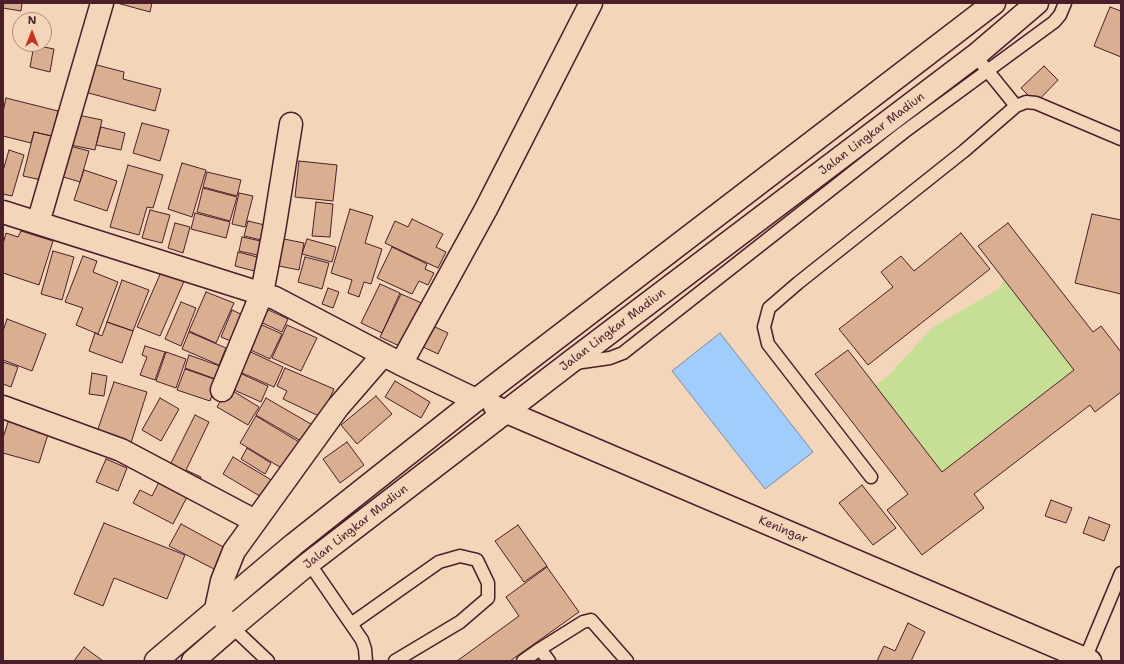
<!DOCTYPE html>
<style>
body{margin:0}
#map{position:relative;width:1124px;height:664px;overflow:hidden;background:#f3d5b9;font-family:"Shantell Sans",sans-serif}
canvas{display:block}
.frame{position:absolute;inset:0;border:4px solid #4a1f2b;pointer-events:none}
.north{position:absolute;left:12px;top:12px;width:40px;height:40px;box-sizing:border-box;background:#f3d5b9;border:1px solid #af8c80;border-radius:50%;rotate:0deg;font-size:11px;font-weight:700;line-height:16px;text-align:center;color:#4a1f2b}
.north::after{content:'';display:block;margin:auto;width:14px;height:18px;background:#c8321e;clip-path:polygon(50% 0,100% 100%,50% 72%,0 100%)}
</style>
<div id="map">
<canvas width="1124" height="664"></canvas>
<div class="frame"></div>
<div class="north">N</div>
</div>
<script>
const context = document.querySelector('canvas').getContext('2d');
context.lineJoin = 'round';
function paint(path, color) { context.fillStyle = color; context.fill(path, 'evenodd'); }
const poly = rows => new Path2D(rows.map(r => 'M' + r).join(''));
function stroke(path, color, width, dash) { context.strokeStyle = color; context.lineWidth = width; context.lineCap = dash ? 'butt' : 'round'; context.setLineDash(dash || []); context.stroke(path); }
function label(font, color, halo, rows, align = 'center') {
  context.font = font + ' "Shantell Sans",sans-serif'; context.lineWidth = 3; context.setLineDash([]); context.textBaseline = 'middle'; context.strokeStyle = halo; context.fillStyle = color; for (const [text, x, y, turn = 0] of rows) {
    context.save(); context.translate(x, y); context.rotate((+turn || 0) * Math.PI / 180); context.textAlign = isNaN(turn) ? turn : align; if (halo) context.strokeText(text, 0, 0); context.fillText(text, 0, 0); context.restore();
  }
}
paint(poly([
 [1004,279,1074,370,942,472,875,385,886,378,932,328,1000,288]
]), '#c6df95');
const water = poly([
 [720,333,813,452,765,489,672,371,720,333]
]);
paint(water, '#a0cdfb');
stroke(water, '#7e87a8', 1);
const building = poly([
 [3,3,22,3,21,11,3,8,3,3],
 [117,3,152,3,150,12,117,3],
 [1110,7,1121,11,1121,57,1094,46,1110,7],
 [34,45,54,49,50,72,30,67,34,45],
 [93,64,124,72,123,79,161,89,155,111,85,92,93,64],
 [1044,66,1058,80,1036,103,1021,88,1044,66],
 [6,98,58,111,52,136,34,132,31,143,3,136,3,112,6,98],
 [78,115,102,120,95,150,71,145,78,115],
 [142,123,169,130,160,161,133,153,142,123],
 [101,127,125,133,121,150,96,145,101,127],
 [34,132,56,137,46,181,23,176,34,132],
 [66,145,89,151,80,182,57,175,66,145],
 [9,150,24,155,12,196,3,194,3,171,9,150],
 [299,161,337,165,333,201,295,197,299,161],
 [182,163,206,170,192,217,168,209,182,163],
 [128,165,163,175,153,208,147,207,139,235,110,227,128,165],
 [84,170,117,181,107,211,74,200,84,170],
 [207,172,241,180,237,196,203,187,207,172],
 [203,188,237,197,230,221,197,212,203,188],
 [239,193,253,196,245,227,232,224,239,193],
 [316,202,333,204,330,237,312,236,316,202],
 [350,209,373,216,365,243,382,249,371,284,364,282,359,297,348,293,352,280,331,273,350,209],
 [150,210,170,215,162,243,142,238,150,210],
 [195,213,230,222,226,238,191,229,195,213],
 [1092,214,1121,220,1121,294,1075,283,1092,214],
 [412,219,443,234,436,247,446,252,438,268,385,243,395,221,408,227,412,219],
 [248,221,273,227,270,242,244,236,248,221],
 [175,223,190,227,183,253,168,248,175,223],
 [1008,223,1093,332,1101,326,1121,352,1121,392,1095,412,1090,405,974,494,984,508,922,555,887,510,908,494,815,374,848,350,942,472,1074,370,978,246,1008,223],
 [21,231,53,241,39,285,3,273,3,244,6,233,18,237,21,231],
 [961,233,990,269,868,365,839,329,893,287,881,272,901,256,914,271,961,233],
 [242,237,270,243,266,257,239,251,242,237],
 [279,238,304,243,299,270,274,265,279,238],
 [307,239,336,247,332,262,302,254,307,239],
 [392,247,427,264,425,269,434,273,428,285,419,281,412,294,377,278,392,247],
 [53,251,74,257,62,300,41,294,53,251],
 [238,252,265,259,262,273,235,266,238,252],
 [83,256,97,261,93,272,118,282,98,334,76,325,83,308,65,302,83,256],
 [305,257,329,263,322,289,298,282,305,257],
 [162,270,185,279,160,336,137,327,162,270],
 [122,280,149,290,133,331,107,322,122,280],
 [380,284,400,293,382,333,361,323,380,284],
 [328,288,339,292,333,308,322,304,328,288],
 [206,292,234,303,216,343,189,331,206,292],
 [401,294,424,304,404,348,380,337,401,294],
 [181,302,196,308,181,346,165,339,181,302],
 [260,306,288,319,282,332,254,319,260,306],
 [232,310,249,318,238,344,221,337,232,310],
 [7,319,46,334,32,371,3,360,3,331,7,319],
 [253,321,282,334,270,359,242,346,253,321],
 [107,322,133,331,122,363,89,351,95,333,102,336,107,322],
 [287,325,317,338,301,371,272,358,287,325],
 [431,325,448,333,438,354,421,346,431,325],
 [189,332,226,348,219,365,182,349,189,332],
 [145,346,165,352,155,380,140,375,147,357,142,355,145,346],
 [242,348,283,367,274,387,233,369,242,348],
 [166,352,186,359,176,388,156,381,166,352],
 [189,355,225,368,221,381,185,368,189,355],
 [3,362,18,367,11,387,3,384,3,362],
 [285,368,334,389,321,417,283,399,287,391,277,386,285,368],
 [185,369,217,380,210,401,177,390,185,369],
 [233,370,268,386,261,402,225,386,233,370],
 [92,373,107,376,104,396,89,394,92,373],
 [395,381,430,402,421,418,385,397,395,381],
 [114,382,147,392,130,446,96,435,114,382],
 [228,388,259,407,248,425,217,407,228,388],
 [376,396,392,414,357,444,341,425,376,396],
 [160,398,179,409,161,441,142,430,160,398],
 [266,398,316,427,306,444,256,415,266,398],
 [195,415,209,422,186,470,201,477,197,485,167,471,195,415],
 [10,416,50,428,39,463,3,453,3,438,10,416],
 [256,416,304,445,288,472,240,443,256,416],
 [347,442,364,465,340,483,323,459,347,442],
 [247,448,271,463,265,474,241,459,247,448],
 [233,457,278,484,268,501,223,474,233,457],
 [106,459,127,468,118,491,96,482,106,459],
 [160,480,188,495,173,524,133,503,140,490,152,496,160,480],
 [862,485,896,528,873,545,839,503,862,485],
 [1051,500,1072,508,1066,523,1045,516,1051,500],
 [1089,517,1110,525,1104,541,1083,533,1089,517],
 [104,523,185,555,167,599,114,578,103,606,74,594,104,523],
 [181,524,227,549,216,570,169,546,181,524],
 [518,525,547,566,524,582,495,541,518,525],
 [547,567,579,612,510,661,457,661,519,616,506,597,547,567],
 [908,623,925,632,911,661,877,661,884,646,895,651,908,623],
 [84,647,103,661,74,661,84,647]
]);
paint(building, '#d9ae91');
stroke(building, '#4a1f2b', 1);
const lane = poly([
 [1016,106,1026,102,1036,103,1121,139],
 [575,363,610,358,623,353,904,132,1054,22,1060,15,1065,3],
 [871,477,768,344,764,327,769,308,798,283,964,151,1016,106,982,64],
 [309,563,362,640,365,649,366,661],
 [351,624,439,562,460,556,477,560,488,583,488,598,460,622,395,661],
 [232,627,268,661],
 [540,649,549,661],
 [1085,659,1121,573],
 [523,661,540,649,583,622,591,620,627,661]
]);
const street = poly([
 [3,212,275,298,401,364,476,400],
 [38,223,102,3],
 [401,364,486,209,591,3],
 [222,390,262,293,274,230,291,124],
 [3,407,121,450,255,521],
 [225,620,216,609,222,581,234,551,338,407,383,355]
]);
const secondary = poly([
 [495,407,1090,661],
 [156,661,293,545,476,400,994,3],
 [193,661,232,627,309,563,568,364,976,55,1037,3]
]);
stroke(lane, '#4a1f2b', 15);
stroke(street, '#4a1f2b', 25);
stroke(secondary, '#4a1f2b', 25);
stroke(lane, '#f3d5b9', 12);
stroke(street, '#f3d5b9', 22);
stroke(secondary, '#f3d5b9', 22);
label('12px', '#4a1f2b', '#f3d5b9', [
 ["Jalan Lingkar Madiun",872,134,-37],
 ["Jalan Lingkar Madiun",613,330,-37],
 ["Jalan Lingkar Madiun",356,527,-38],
 ["Keningar",783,530,23]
]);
</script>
